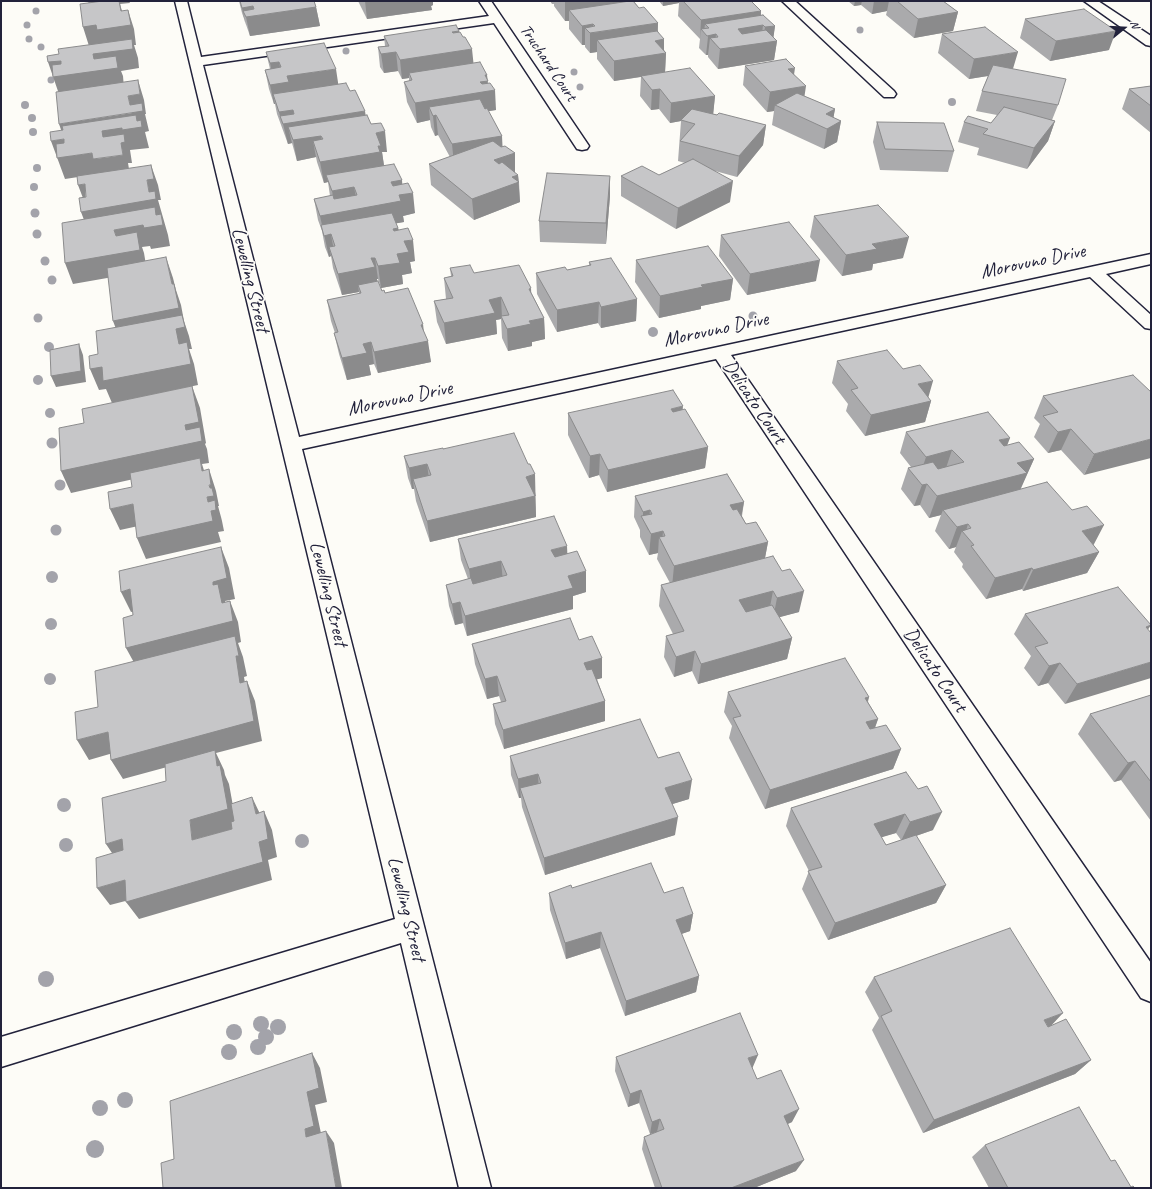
<!DOCTYPE html>
<style>
body{margin:0}
#map{position:relative;width:1152px;height:1189px;overflow:hidden;background:#fdfcf7;font-family:Caveat,sans-serif}
canvas{display:block}
.frame{position:absolute;inset:0;border:2px solid #22223b;pointer-events:none}
.north{position:absolute;left:1104px;top:8px;width:40px;height:40px;-webkit-text-stroke:3px #fdfcf7;paint-order:stroke;rotate:72deg;font-size:11px;font-weight:700;line-height:16px;text-align:center;color:#22223b}
.north::after{content:'';display:block;margin:auto;width:14px;height:18px;background:#22223b;clip-path:polygon(50% 0,100% 100%,50% 72%,0 100%)}
</style>
<div id="map">
<canvas width="1152" height="1189"></canvas>
<div class="frame"></div>
<div class="north">N</div>
</div>
<script>
const context = document.querySelector('canvas').getContext('2d');
context.lineJoin = 'round';
const poly = rows => new Path2D(rows.map(r => 'M' + r).join(''));
function stroke(path, color, width, dash) { context.strokeStyle = color; context.lineWidth = width; context.lineCap = dash ? 'butt' : 'round'; context.setLineDash(dash || []); context.stroke(path); }
function paint(path, color) { context.fillStyle = color; context.fill(path, 'evenodd'); }
function label(font, color, halo, rows, align = 'center') {
  context.font = font + ' Caveat,sans-serif'; context.lineWidth = 3.5; context.setLineDash([]); context.textBaseline = 'middle'; context.strokeStyle = halo; context.fillStyle = color; for (const [text, x, y, turn = 0] of rows) {
    context.save(); context.translate(x, y); context.rotate((+turn || 0) * Math.PI / 180); context.textAlign = isNaN(turn) ? turn : align; if (halo) context.strokeText(text, 0, 0); context.fillText(text, 0, 0); context.restore();
  }
}
const minor = poly([
 [175,1,187,1,201,57,489,16,479,1,491,1,589,146,587,149,582,150,577,149,494,23,203,65,299,437,1151,254,1151,264,1106,274,1151,315,1151,329,1145,328,1090,277,731,355,1151,963,1151,1002,1141,998,716,359,302,449,491,1188,459,1188,401,943,1,1067,1,1037,395,919,175,1],
 [782,1,795,1,894,91,896,94,894,97,884,97,782,1],
 [1084,1,1098,1,1151,36,1151,46,1146,45,1084,1]
]);
stroke(minor, '#22223b', 3);
paint(minor, '#fdfcf7');
context.fillStyle = '#a3a3aa';
for (const [x, y, r] of [
 [36,11,3.5],
 [27,25,3.5],
 [860,30,3.5],
 [29,39,3.5],
 [41,47,3.5],
 [346,51,3.5],
 [574,72,3.5],
 [51,80,3.5],
 [580,87,3.5],
 [952,102,4],
 [25,105,4],
 [32,118,4],
 [33,132,4],
 [37,168,4],
 [34,187,4],
 [35,213,4.5],
 [37,234,4.5],
 [45,261,4.5],
 [52,280,4.5],
 [753,316,4.5],
 [38,318,4.5],
 [653,332,5],
 [49,347,5],
 [38,380,5],
 [50,413,5],
 [52,443,5.5],
 [60,485,5.5],
 [56,530,5.5],
 [52,577,6],
 [51,624,6],
 [50,679,6],
 [64,805,7],
 [302,841,7],
 [66,845,7],
 [46,979,8],
 [261,1024,8],
 [278,1027,8],
 [234,1032,8],
 [266,1037,8],
 [258,1047,8],
 [229,1052,8],
 [125,1100,8],
 [100,1108,8],
 [95,1149,9]
]) { context.beginPath(); context.arc(x, y, r, 0, 2 * Math.PI); context.fill(); }
paint(poly([
 [239,1,314,1,316,7,320,26,250,36,242,13],
 [358,1,433,1,433,5,431,6,432,10,367,19],
 [550,1,634,1,639,8,658,23,658,31,664,50,666,53,665,72,715,96,713,114,766,125,763,145,737,177,715,171,730,202,676,229,621,196,621,176,659,175,685,163,678,161,681,121,670,123,659,109,651,110,640,96,641,77,614,81,597,59,597,52,590,53,585,47,585,45,582,45,569,29,569,21,565,21,554,6,554,4,552,4],
 [659,1,751,1,761,11,761,15,775,26,773,38,777,41,774,60,718,69,708,57,708,55,706,55,699,48,700,39,678,16,679,3,663,6],
 [848,1,943,1,958,12,953,31,914,38,886,15,887,11,872,14,861,5,854,6],
 [1025,19,1109,50,1050,61,1020,38],
 [459,31,473,63,487,75,488,83,496,110,488,111,502,136,502,147,515,153,515,173,518,175,519,182,520,202,474,220,431,185,429,164,450,157,438,135,435,136,431,127,430,120,417,123,407,102,404,82,409,81,409,78,402,79,398,71,384,73,380,67,378,47,385,46,384,36],
 [942,34,1013,69,1058,105,1052,120,1055,121,1048,141,1027,169,977,155,979,148,958,142,964,122,991,123,997,115,976,111,982,91,988,76,969,79,938,53],
 [266,52,338,84,350,91,387,152,382,152,384,165,402,180,402,184,415,213,403,216,404,222,396,223,399,230,415,261,410,262,412,273,402,275,403,284,381,288,378,279,377,279,377,281,382,291,385,293,424,332,431,362,378,373,374,364,369,365,371,375,347,380,339,354,334,333,335,333,331,321,327,300,359,294,359,292,342,295,333,268,331,256,329,257,325,247,322,231,318,220,314,199,330,196,328,182,324,183,317,162,316,157,297,161,292,143,288,144,277,114,275,104,274,104,269,89,265,70,270,69],
 [745,66,794,74,804,96,835,109,833,118,841,121,837,142,824,149,772,125,774,111,767,112,743,85],
 [1151,86,1151,133,1122,109,1129,89],
 [877,122,954,151,948,172,880,170,873,142],
 [610,176,610,196,606,244,540,242,539,221],
 [814,216,903,258,873,264,872,270,842,276,810,237],
 [721,235,816,281,747,295,719,256],
 [636,260,733,279,730,300,701,306,701,309,659,318,635,282],
 [589,262,637,299,636,321,601,328,598,323,557,332,537,294,536,273,567,270,589,266],
 [450,268,474,273,532,294,544,318,545,339,532,342,532,346,508,351,502,338,501,319,496,320,497,334,446,344,437,322,434,301,446,299,444,278,451,276],
 [837,361,903,369,931,401,925,422,865,436,846,411,848,404,832,383],
 [1133,375,1084,475,1061,450,1048,453,1034,437,1040,424,1034,418,1043,396],
 [683,410,708,447,705,468,607,492,599,475,589,478,568,435,568,413],
 [906,432,1007,445,1034,459,1020,489,1093,545,1099,552,1087,573,1023,591,1022,589,986,599,962,567,963,564,954,552,956,547,949,549,935,531,941,515,929,518,920,505,914,506,901,489,908,468,911,467,900,453],
 [443,449,528,464,536,496,535,496,536,517,430,542,416,501,414,489,412,489,408,478,404,456],
 [635,496,744,502,742,516,746,524,768,542,765,558,799,612,779,617,792,638,787,659,698,684,692,671,674,677,664,657,666,636,673,634,659,606,661,585,670,583,657,559,658,553,649,555,640,537,640,530,634,517],
 [458,539,568,554,586,592,573,596,573,609,467,636,463,623,455,625,449,606,446,585,468,579,461,560],
 [1025,614,1151,625,1065,704,1048,683,1038,686,1024,668,1031,656,1014,634],
 [579,640,602,658,602,678,597,679,605,701,605,721,504,749,495,724,493,704,501,702,499,696,487,699,475,664,472,644],
 [728,692,869,697,868,702,878,719,875,728,901,749,893,769,765,809,729,738,732,726,724,712],
 [1151,695,1151,821,1121,780,1114,782,1078,734,1090,714],
 [510,756,658,758,689,799,672,804,675,835,545,875,522,807,521,798,519,798,511,775],
 [906,772,933,830,916,836,946,885,936,903,828,940,802,889,809,871,786,826,791,808],
 [896,833,901,840,886,845,881,837],
 [572,888,664,893,693,914,690,931,681,934,699,976,696,992,625,1016,600,948,566,959,550,910,549,893],
 [874,977,1051,1025,1091,1060,1075,1074,923,1133,872,1030,879,1018,865,992],
 [616,1057,752,1069,757,1079,792,1122,788,1124,796,1171,754,1188,655,1188,642,1149,644,1137,657,1132,650,1134,639,1103,628,1107,615,1071],
 [985,1145,1111,1161,1131,1187,1135,1188,989,1188,972,1157]
]), '#aaaaac');
paint(poly([
 [88,1,129,1,130,3,120,4,124,18,128,10,134,29,136,45,134,45,138,58,139,68,121,71,123,76,124,88,60,97,48,62,89,46,83,27,90,8],
 [365,1,433,1,433,5,431,6,432,10,367,19],
 [575,1,634,1,633,4,569,10,569,21,565,21,565,2],
 [663,1,679,1,679,3,663,6],
 [855,1,862,1,861,5,854,6],
 [874,1,889,1,887,11,872,14],
 [253,6,255,16,316,7,320,26,250,36,246,17,243,11,246,27,242,8],
 [761,11,760,26,763,25,761,43,763,43,765,27,775,26,773,41,777,41,774,60,718,69,720,49,736,47,716,34,715,44,710,38,708,55,706,55,709,28,705,24,704,32,701,29,700,39,701,20],
 [958,12,953,31,914,38,918,19],
 [658,23,657,40,664,39,664,54,666,53,665,73,614,81,614,61,597,40,597,52,590,53,590,33,585,28,585,45,582,45,582,26,593,24,593,33],
 [459,31,460,50,452,32],
 [1116,31,1109,50,1050,61,1056,41],
 [472,49,474,68,409,73,409,78,402,79,400,60],
 [396,52,398,71,384,73,381,54],
 [1018,52,1012,72,969,79,974,59],
 [279,62,283,82,274,83,270,63],
 [795,68,792,88,788,69],
 [336,69,339,89,273,94,275,104,274,104,270,85,287,76],
 [485,75,487,75,488,91,495,90,496,110,439,119,436,115,438,135,435,136,433,116,429,107,430,120,417,123,415,103],
 [138,80,144,100,146,114,145,114,149,131,145,132,149,148,130,150,132,163,128,163,130,175,100,180,98,174,65,179,51,141,64,139,70,156,92,153,94,159,110,157,104,138,66,144,59,124,132,113,130,105,128,96,140,94],
 [122,149,123,155,110,157,109,151],
 [806,86,803,106,775,105,774,111,767,112,770,92],
 [660,89,659,109,651,110,652,90],
 [715,96,713,116,681,120,681,121,670,123,671,103],
 [835,109,832,126,841,121,837,142,824,149,827,129,826,114],
 [293,110,295,122,365,111,368,131,321,136,325,156,313,141,316,157,297,161,293,140,288,127,292,143,288,144,283,124,280,116,284,133,279,112],
 [1055,121,1048,141,1027,169,1034,148],
 [766,125,763,145,737,177,739,156],
 [385,131,387,152,382,152,384,166,326,175,328,182,324,183,320,162,376,133],
 [502,136,503,156,454,164,452,144],
 [515,153,515,173,495,181,494,160],
 [151,165,158,185,161,200,158,200,168,235,170,246,151,249,150,246,142,247,144,253,147,271,73,284,65,263,116,236,114,230,158,221,89,233,81,212,149,192,147,180],
 [518,175,520,202,474,220,472,199,512,177],
 [610,176,610,196,606,244,606,223],
 [402,180,403,194,413,193,415,213,403,216,404,222,331,235,335,256,329,247,331,256,329,257,320,216,391,182],
 [733,181,730,202,676,229,678,208],
 [85,184,86,206,78,185],
 [354,187,358,208,336,212,332,191],
 [398,228,401,249,393,229],
 [909,237,903,258,873,264,872,270,842,276,846,255,872,244],
 [413,240,415,261,410,262,412,273,402,275,403,284,381,288,378,266,397,254,404,241],
 [166,257,173,278,176,290,174,284,181,305,184,321,189,336,192,349,189,349,194,364,198,385,112,403,106,389,99,390,90,369,121,342,113,321,172,284],
 [371,258,375,258,378,279,377,279,378,288,358,285,359,292,342,295,338,274],
 [820,260,816,281,747,295,750,274],
 [733,279,730,300,701,306,701,309,659,318,660,296,701,285],
 [531,288,532,309,529,289],
 [501,297,502,318,501,316,501,319,496,320,497,334,446,344,444,323,489,300],
 [637,299,636,321,601,328,601,307],
 [599,302,598,323,557,332,557,310],
 [544,318,545,339,532,342,532,346,508,351,507,329,529,321],
 [423,324,425,341,428,341,431,362,378,373,374,352],
 [371,342,374,364,369,365,371,375,347,380,342,358,363,344],
 [79,344,83,355,86,382,56,387,51,376],
 [933,381,927,402,931,401,925,422,865,436,871,415,918,384],
 [192,386,200,408,206,443,205,444,207,449,209,463,202,464,207,480,202,471,201,464,71,493,61,471,185,425],
 [683,406,681,428,671,409],
 [1071,429,1061,450,1048,453,1058,432],
 [1010,438,1002,459,999,440],
 [1151,439,1151,458,1084,475,1094,454],
 [708,447,705,468,607,492,608,470],
 [952,450,945,471,919,478,926,457],
 [600,454,599,475,589,478,590,456],
 [1034,459,1018,495,943,510,941,515,929,518,937,496,1017,463],
 [427,464,430,486,413,479,414,489,412,489,409,468],
 [209,469,216,491,219,506,218,506,221,517,222,521,224,531,218,532,221,542,146,559,137,538,208,502,207,497,210,488],
 [535,474,536,517,430,542,427,521,526,477],
 [927,484,920,505,914,506,922,485],
 [744,502,740,523,730,505],
 [133,504,143,525,120,530,110,509],
 [650,510,648,530,643,519,643,512],
 [968,524,965,534,962,531,956,547,949,549,957,527],
 [1104,525,1093,546,1082,531],
 [663,531,662,543,659,537,658,553,649,555,651,534],
 [768,542,764,563,672,587,674,566],
 [567,546,568,568,552,571,551,550],
 [221,547,229,568,235,599,225,601,226,605,230,601,238,622,241,642,238,643,243,657,247,676,244,677,248,703,137,668,126,648,213,585,213,582],
 [1099,552,1087,573,1023,591,1033,570],
 [501,561,503,582,472,590,469,569],
 [1032,568,1022,589,986,599,995,578],
 [586,571,586,592,573,596,573,609,467,636,465,616,568,576],
 [130,589,140,610,131,612,121,592],
 [773,591,769,612,735,621,739,600],
 [804,591,799,612,773,619,777,598],
 [460,602,463,623,455,625,452,604],
 [1151,625,1137,646,1146,627],
 [792,638,787,659,698,684,701,664],
 [695,651,692,671,674,677,676,657],
 [602,658,602,678,584,683,584,663],
 [1151,662,1151,678,1065,704,1077,684],
 [1060,663,1048,683,1038,686,1049,666],
 [497,676,499,696,487,699,485,679],
 [247,681,255,701,262,741,216,753,224,770,225,775,229,784,237,828,192,840,190,820,217,766,215,754,123,779,111,760],
 [869,697,862,717,865,698],
 [605,701,605,721,504,749,503,730],
 [878,719,871,738,866,722],
 [108,732,120,751,89,760,77,740],
 [901,749,893,769,765,809,770,790],
 [1135,761,1121,780,1114,782,1128,763],
 [538,774,539,793,520,788,521,798,519,798,518,779],
 [692,780,689,799,663,807,665,788],
 [252,797,261,816,256,814],
 [264,811,272,830,277,857,268,860,272,880,139,919,126,902,259,842],
 [942,812,933,830,901,841,910,822],
 [905,814,896,833,866,842,874,824],
 [678,817,675,835,545,875,544,858],
 [122,839,134,857,118,862,106,844],
 [125,880,137,898,110,905,97,888],
 [946,885,936,903,828,940,835,923],
 [693,914,690,931,673,937,676,920],
 [601,932,600,948,566,959,565,943],
 [699,976,696,992,625,1016,626,1001],
 [1063,1013,1049,1028,1044,1020],
 [312,1053,320,1068,327,1102,315,1105,322,1138,306,1137,305,1129,307,1092],
 [758,1055,752,1069,748,1058],
 [1091,1060,1075,1074,923,1133,934,1120],
 [641,1090,639,1103,628,1107,630,1094],
 [799,1109,792,1122,778,1128,784,1116],
 [660,1119,657,1132,650,1134,652,1122],
 [326,1131,334,1143,342,1188,336,1188],
 [804,1160,796,1171,754,1188,731,1188]
]), '#8b8b8c');
const building = poly([
 [103,1,119,1,121,11,128,10,131,25,97,30,96,25,83,27,80,4,103,1],
 [240,1,314,1,316,7,246,17,243,11,254,9,253,6,242,8,240,1],
 [564,1,575,1,565,2,564,1],
 [630,1,633,1,639,8,644,7,658,23,590,33,585,28,595,26,593,24,582,26,569,10,630,1],
 [683,1,751,1,761,11,701,20,683,1],
 [897,1,943,1,958,12,918,19,897,1],
 [1084,9,1116,31,1056,41,1025,19,1084,9],
 [763,15,775,26,765,27,763,25,738,29,742,34,766,30,777,41,720,49,710,38,718,37,716,34,707,36,701,29,709,28,705,24,763,15],
 [456,25,459,31,452,32,453,33,460,32,463,37,465,37,472,49,400,60,396,52,381,54,378,47,389,46,384,36,456,25],
 [985,27,1018,52,974,59,942,34,985,27],
 [657,31,664,39,655,41,666,53,614,61,597,40,657,31],
 [132,39,133,49,93,54,94,59,116,56,118,68,53,77,52,65,61,64,61,61,48,62,47,56,59,54,58,49,132,39],
 [324,43,336,69,287,76,289,82,270,85,265,70,281,67,279,62,270,63,266,52,324,43],
 [786,59,795,68,788,69,806,86,770,92,745,66,786,59],
 [480,62,487,75,485,75,488,81,480,82,482,84,490,83,495,90,415,103,404,82,412,80,409,73,480,62],
 [993,65,1066,79,1058,105,982,91,993,65],
 [690,68,715,96,671,103,660,89,652,90,641,76,690,68],
 [138,80,140,94,128,96,130,105,142,103,143,111,59,124,56,92,138,80],
 [346,83,350,91,355,90,365,111,283,124,280,116,294,114,293,110,279,112,273,94,346,83],
 [1151,86,1151,106,1129,89,1151,86],
 [797,93,835,109,826,114,841,121,827,129,775,105,797,93],
 [480,99,485,109,487,108,502,136,452,144,436,115,433,116,429,107,480,99],
 [1004,107,1055,121,1034,148,983,134,988,129,964,122,968,116,991,123,1004,107],
 [692,109,717,115,719,113,766,125,739,156,680,141,695,124,681,120,692,109],
 [136,115,137,121,141,120,142,127,122,130,122,128,102,131,103,137,124,134,125,142,121,143,123,155,93,159,92,153,57,158,56,144,64,143,64,139,51,141,50,132,63,130,62,126,136,115],
 [367,115,371,124,381,123,385,131,376,133,381,146,378,146,380,152,320,162,313,141,323,139,321,136,293,140,288,127,367,115],
 [877,122,944,123,954,151,885,149,877,122],
 [493,141,501,147,505,146,515,153,494,160,499,164,502,162,518,175,512,177,519,182,472,199,429,164,493,141],
 [693,159,733,181,678,208,621,176,642,166,659,175,693,159],
 [394,164,402,180,391,182,393,186,408,183,413,193,399,195,401,201,320,216,314,199,333,195,334,199,357,195,354,187,332,191,326,175,394,164],
 [151,165,154,179,147,180,149,192,155,191,156,199,81,212,79,198,86,197,85,184,78,185,77,176,151,165],
 [547,173,610,176,606,223,539,221,547,173],
 [878,205,909,237,872,244,877,249,846,255,814,216,878,205],
 [155,207,156,215,161,214,163,225,144,228,143,225,114,230,116,236,137,232,140,250,65,263,62,223,155,207],
 [392,213,398,228,393,229,394,231,408,228,413,240,404,241,409,252,397,254,400,263,378,266,375,258,371,258,375,267,338,274,329,247,335,246,331,234,324,236,321,225,392,213],
 [789,222,820,260,750,274,721,235,789,222],
 [708,246,733,279,701,285,703,287,660,296,636,260,708,246],
 [166,257,172,284,174,284,179,308,113,321,107,268,166,257],
 [611,258,637,299,601,307,599,302,557,310,536,273,565,267,567,270,591,265,589,262,611,258],
 [470,265,474,273,519,265,531,288,529,289,544,318,529,321,531,324,507,329,501,316,509,315,501,297,489,300,495,313,444,323,434,301,453,298,444,278,453,276,450,268,470,265],
 [378,281,382,291,384,290,385,293,408,288,423,324,421,325,428,341,374,352,371,342,363,344,367,353,342,358,334,333,338,332,327,300,361,293,358,285,378,281],
 [182,315,185,327,176,329,179,344,187,342,191,364,103,381,102,367,90,369,89,356,98,354,96,331,182,315],
 [79,344,81,371,51,376,50,350,79,344],
 [887,350,903,369,920,365,933,381,918,384,931,401,871,415,851,390,858,388,837,361,887,350],
 [1133,375,1151,392,1151,439,1094,454,1071,429,1058,432,1043,416,1058,412,1043,396,1133,375],
 [192,386,199,422,185,425,186,430,200,427,202,441,61,471,59,428,84,423,82,409,192,386],
 [673,390,683,406,671,409,673,412,685,409,708,447,608,470,600,454,590,456,568,413,673,390],
 [988,412,1010,438,999,440,1004,446,1019,442,1034,459,1017,463,1027,473,937,496,927,484,922,485,908,468,933,462,938,469,964,462,952,450,926,457,906,432,988,412],
 [514,433,528,464,530,464,535,474,526,477,535,496,427,521,413,479,431,475,427,464,409,468,404,456,443,448,443,449,514,433],
 [200,458,202,471,209,469,211,485,209,485,210,488,212,488,214,496,207,497,208,502,215,500,216,510,211,511,213,521,137,538,133,504,110,509,108,492,132,487,130,473,200,458],
 [727,474,744,502,730,505,733,510,737,509,746,524,756,522,768,542,674,566,659,537,665,536,663,531,651,534,641,516,652,514,650,510,643,512,635,496,727,474],
 [1047,482,1072,510,1087,506,1104,525,1082,531,1099,552,1033,570,1032,568,995,578,971,546,974,545,962,531,971,528,968,524,957,527,943,510,1047,482],
 [554,516,567,546,551,550,555,557,577,551,586,571,568,576,573,588,465,616,460,602,452,604,446,585,471,578,473,584,507,575,501,561,469,569,458,539,554,516],
 [221,547,227,578,213,582,213,585,218,584,222,603,230,601,233,621,126,648,123,618,133,615,130,589,121,592,119,571,221,547],
 [773,556,782,571,790,569,804,591,777,598,773,591,739,600,746,612,772,605,792,638,701,664,695,651,676,657,666,636,684,631,661,585,773,556],
 [1118,587,1151,625,1146,627,1151,633,1151,662,1077,684,1060,663,1049,666,1035,647,1048,643,1025,614,1118,587],
 [570,618,579,640,592,636,602,658,584,663,587,670,592,669,605,701,503,730,493,704,506,701,497,676,485,679,472,644,570,618],
 [235,636,239,656,236,656,240,683,247,681,254,721,111,760,108,732,77,740,75,712,98,707,95,671,235,636],
 [845,658,869,697,865,698,878,719,866,722,870,729,886,725,901,749,770,790,733,718,741,716,728,692,845,658],
 [1151,695,1151,782,1135,761,1128,763,1090,714,1151,695],
 [640,719,658,758,679,752,692,780,665,788,678,817,544,858,520,788,541,783,538,774,518,779,510,756,640,719],
 [215,750,217,766,220,765,228,809,190,820,192,840,232,829,231,822,234,821,231,804,252,797,256,814,264,811,268,839,259,842,263,862,126,902,125,880,97,888,96,858,123,850,122,839,106,844,102,798,166,781,165,764,215,750],
 [906,772,918,789,927,786,942,812,910,822,905,814,874,824,886,845,916,835,946,885,835,923,808,871,822,867,791,808,906,772],
 [651,863,664,893,683,887,693,914,676,920,699,976,626,1001,601,932,565,943,549,893,571,885,572,888,651,863],
 [1010,928,1063,1013,1044,1020,1048,1027,1066,1019,1091,1060,934,1120,881,1016,892,1011,874,977,1010,928],
 [740,1013,758,1055,748,1058,757,1079,781,1070,799,1109,784,1116,804,1160,731,1188,662,1188,644,1137,664,1129,660,1119,652,1122,641,1090,630,1094,616,1057,740,1013],
 [312,1053,319,1088,307,1092,314,1126,305,1129,306,1137,326,1131,336,1188,163,1188,161,1163,174,1159,170,1101,312,1053],
 [1079,1107,1111,1161,1115,1160,1131,1187,1133,1186,1135,1188,1008,1188,985,1145,1079,1107]
]);
paint(building, '#c6c6c8');
stroke(building, '#8b8b8c', 1);
label('17px', '#22223b', '#fdfcf7', [
 ["Truchard Court",548,63,56]
]);
label('20px', '#22223b', '#fdfcf7', [
 ["Morovuno Drive",1033,262,-12],
 ["Lewelling Street",250,280,76],
 ["Morovuno Drive",716,330,-12],
 ["Morovuno Drive",400,399,-12],
 ["Delicato Court",754,402,56],
 ["Lewelling Street",328,594,76],
 ["Delicato Court",935,670,56],
 ["Lewelling Street",406,909,76]
]);
</script>
